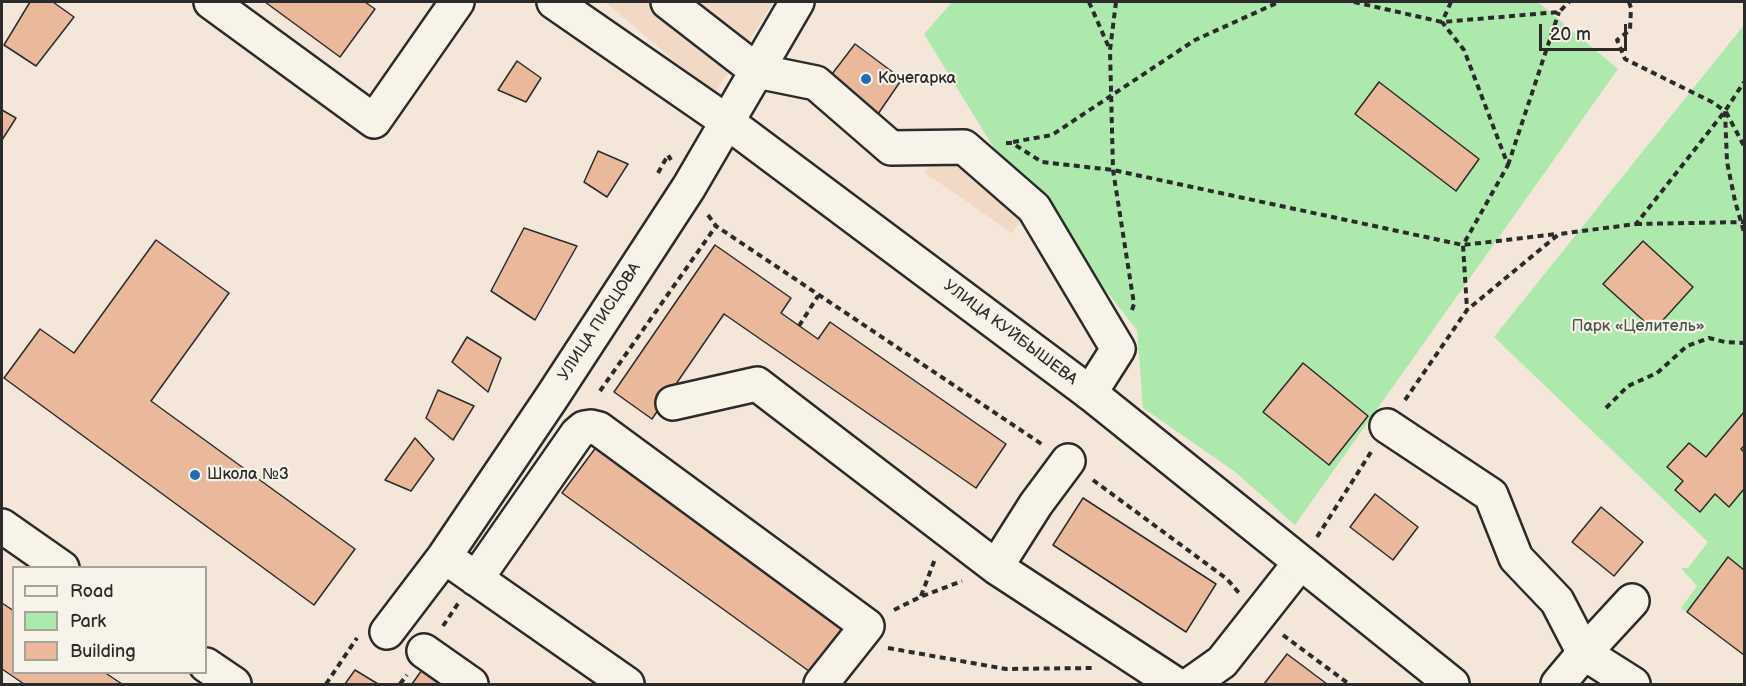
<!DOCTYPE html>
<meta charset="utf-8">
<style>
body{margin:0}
#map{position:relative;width:1746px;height:686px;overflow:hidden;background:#f4e7d9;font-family:"Balsamiq Sans",sans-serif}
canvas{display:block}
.frame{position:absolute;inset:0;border:3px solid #2b2b2b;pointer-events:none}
.legend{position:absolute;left:12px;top:566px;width:195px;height:108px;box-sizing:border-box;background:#f7f3e8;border:2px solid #a5a39c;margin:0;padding:8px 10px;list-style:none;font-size:18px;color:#2b2b2b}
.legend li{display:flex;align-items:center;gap:12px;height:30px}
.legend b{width:30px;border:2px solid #a5a39c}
.scale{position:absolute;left:1539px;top:24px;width:88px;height:27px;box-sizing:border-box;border:3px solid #2b2b2b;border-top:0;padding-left:8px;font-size:18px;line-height:21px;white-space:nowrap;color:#2b2b2b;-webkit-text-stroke:4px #f7f3e8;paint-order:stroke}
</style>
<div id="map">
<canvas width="1746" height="686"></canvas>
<div class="frame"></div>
<ul class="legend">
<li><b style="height:8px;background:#f7f3e8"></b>Road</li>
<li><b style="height:16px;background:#ade8ad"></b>Park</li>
<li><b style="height:16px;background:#eab89b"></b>Building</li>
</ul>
<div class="scale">20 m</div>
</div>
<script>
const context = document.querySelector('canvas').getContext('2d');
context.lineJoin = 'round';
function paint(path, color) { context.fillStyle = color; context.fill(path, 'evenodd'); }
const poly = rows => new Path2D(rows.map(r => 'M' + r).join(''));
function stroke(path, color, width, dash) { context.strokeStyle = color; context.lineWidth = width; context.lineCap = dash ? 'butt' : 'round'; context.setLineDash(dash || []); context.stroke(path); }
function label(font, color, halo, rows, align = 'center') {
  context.font = font + ' "Balsamiq Sans",sans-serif'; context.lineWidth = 4.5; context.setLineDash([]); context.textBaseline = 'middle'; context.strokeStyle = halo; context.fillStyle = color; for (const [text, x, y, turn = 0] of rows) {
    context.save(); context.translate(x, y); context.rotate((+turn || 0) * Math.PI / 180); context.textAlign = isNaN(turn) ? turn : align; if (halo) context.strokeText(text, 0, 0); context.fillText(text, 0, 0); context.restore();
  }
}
paint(poly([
 [605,2,774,2,714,94],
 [939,151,1026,211,1012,233,925,173]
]), '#f1d9c6');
paint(poly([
 [952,2,1538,2,1618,69,1295,525,1234,471,1143,408,1137,330,1041,208,1003,163,924,34],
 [1744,25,1744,655,1681,608,1697,586,1681,568,1688,568,1708,542,1494,337]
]), '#ade8ad');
const building = poly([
 [30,2,53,2,74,17,36,66,4,45,30,2],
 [265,2,365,2,375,9,340,57,265,2],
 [855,44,902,79,878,114,829,78,855,44],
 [517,61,541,78,526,102,498,90,517,61],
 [1379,82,1479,159,1456,191,1355,114,1379,82],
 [2,110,16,118,2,140,2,110],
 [598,151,628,164,607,197,584,182,598,151],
 [524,228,577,246,535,320,491,291,524,228],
 [156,240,229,293,151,401,355,549,314,605,4,378,40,329,74,353,156,240],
 [1643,241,1693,287,1654,330,1603,284,1643,241],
 [715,245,791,298,781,313,818,339,830,322,1006,444,976,488,724,314,652,419,614,392,715,245],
 [467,337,501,358,488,392,452,362,467,337],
 [1303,363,1368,416,1329,465,1263,412,1303,363],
 [438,390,474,406,453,440,426,418,438,390],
 [1744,412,1744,446,1741,449,1744,452,1744,489,1729,507,1715,494,1700,512,1675,490,1683,481,1667,467,1689,443,1706,457,1744,412],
 [415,438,434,459,411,491,385,480,415,438],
 [597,446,847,627,813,674,562,493,597,446],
 [1375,494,1418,527,1393,560,1350,527,1375,494],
 [1083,498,1216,584,1186,632,1053,545,1083,498],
 [1601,507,1643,542,1614,576,1572,542,1601,507],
 [1728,557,1744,570,1744,655,1687,612,1728,557],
 [2,603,14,611,14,672,104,672,122,684,24,684,2,669,2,603],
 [1287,654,1327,684,1264,684,1287,654],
 [424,667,449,684,412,684,424,667],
 [355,670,378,684,345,684,355,670]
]);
paint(building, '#eab89b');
stroke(building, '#2b2b2b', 1.5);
const minor = poly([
 [211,2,374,121,457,2],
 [668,2,757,71,816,83,891,148,964,147,1034,208,1118,349,1090,393],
 [673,403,757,384,996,567,1175,684],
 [1387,426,1491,495,1516,558,1557,601,1584,653,1633,684],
 [458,566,627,684],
 [996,567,1036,504,1068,461],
 [476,579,577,434,584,428,591,427,599,429,867,626,821,684],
 [387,632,444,557,552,397,689,187,797,2],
 [424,651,471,684],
 [1191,684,1222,662,1300,563],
 [1558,684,1584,653,1632,601]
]);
const major = poly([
 [554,2,726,121,1090,393,1452,684],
 [2,526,62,568],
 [206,665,234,684]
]);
stroke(minor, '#2b2b2b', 38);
stroke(major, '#2b2b2b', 38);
stroke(poly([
 [1089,2,1110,50],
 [1116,2,1110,50,1113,170,1134,304,1132,310],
 [1354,2,1442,22,1559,12,1569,2],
 [1451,2,1442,22,1464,50,1508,165,1463,245,1467,309],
 [1629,2,1631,8,1630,30,1617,40,1625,59,1712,102,1725,111,1727,162,1735,201,1744,232],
 [1726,112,1744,146],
 [1013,142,1052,135,1195,40,1279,2],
 [1006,143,1012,143,1042,162,1113,170,1463,245,1557,234],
 [1508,165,1559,12],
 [658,173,668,155,671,160],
 [708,215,716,226,1043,445],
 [1636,224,1744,222],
 [799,326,818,296],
 [600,391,716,226],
 [1405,400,1467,310,1559,234,1636,224,1725,111,1744,82],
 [1606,408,1628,386,1657,373,1687,346,1709,338,1725,342,1744,343],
 [1093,480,1227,579,1239,593],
 [1317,537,1371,452],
 [921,596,935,559],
 [894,610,920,597,962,581],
 [443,626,459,602],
 [1283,635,1349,684],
 [888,648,1006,669,1092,668],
 [326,684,357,638],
 [400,684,407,675]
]), '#2b2b2b', 4, [6, 4.5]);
stroke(minor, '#f7f3e8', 33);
stroke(major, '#f7f3e8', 33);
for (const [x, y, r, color] of [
 [866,79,6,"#1f6fb2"],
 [195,475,6,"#1f6fb2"]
]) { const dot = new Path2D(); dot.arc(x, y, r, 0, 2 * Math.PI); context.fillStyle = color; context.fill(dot); stroke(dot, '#f7f3e8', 2); }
label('16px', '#2b2b2b', '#f7f3e8', [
 ["Кочегарка",878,79],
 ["Школа №3",207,475]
], 'left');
label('16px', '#2b2b2b', '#f7f3e8', [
 ["УЛИЦА ПИСЦОВА",600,322,-57],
 ["УЛИЦА КУЙБЫШЕВА",1010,333,37]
]);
label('16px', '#4c5a4c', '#f7f3e8', [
 ["Парк «Целитель»",1638,327]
]);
</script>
